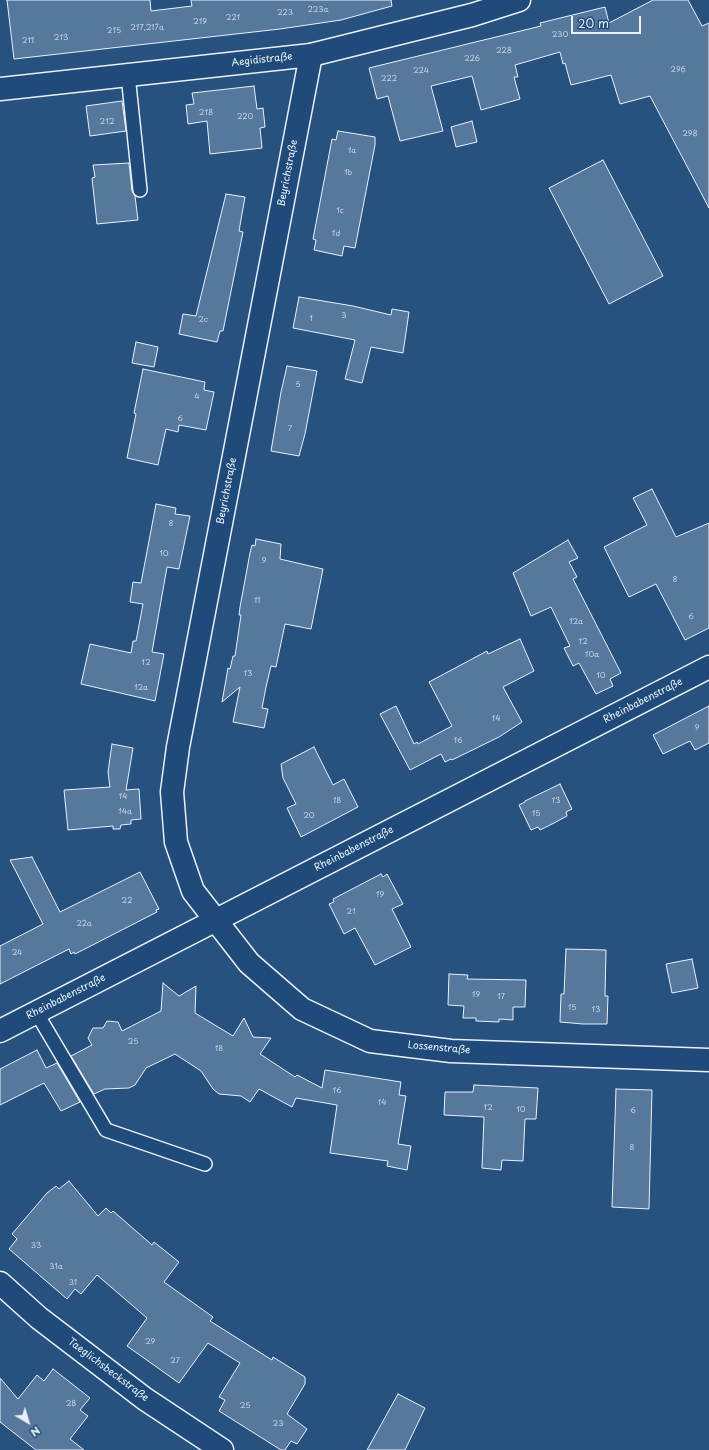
<!DOCTYPE html>
<meta charset="utf-8">
<style>
body{margin:0}
#map{position:relative;width:709px;height:1450px;overflow:hidden;background:#27517f;font-family:"Playpen Sans",sans-serif}
canvas{display:block}
.north{position:absolute;left:8px;top:1402px;width:40px;height:40px;-webkit-text-stroke:3px #1f4a7a;paint-order:stroke;rotate:142deg;font-size:11px;font-weight:700;line-height:16px;text-align:center;color:#e8f1f8}
.north::after{content:'';display:block;margin:auto;width:14px;height:18px;background:#e8f1f8;clip-path:polygon(50% 0,100% 100%,50% 72%,0 100%)}
.scale{position:absolute;left:571px;top:16px;width:70px;height:18px;box-sizing:border-box;border:2px solid #e8f1f8;border-top:0;padding-left:5px;font-size:12px;line-height:14px;white-space:nowrap;color:#e8f1f8;-webkit-text-stroke:3px #1f4a7a;paint-order:stroke}
</style>
<div id="map">
<canvas width="709" height="1450"></canvas>
<div class="north">N</div>
<div class="scale">20 m</div>
</div>
<script>
const context = document.querySelector('canvas').getContext('2d');
context.lineJoin = 'round';
function paint(path, color) { context.fillStyle = color; context.fill(path, 'evenodd'); }
const poly = rows => new Path2D(rows.map(r => 'M' + r).join(''));
function stroke(path, color, width, dash) { context.strokeStyle = color; context.lineWidth = width; context.lineCap = dash ? 'butt' : 'round'; context.setLineDash(dash || []); context.stroke(path); }
function label(font, color, halo, rows, align = 'center') {
  context.font = font + ' "Playpen Sans",sans-serif'; context.lineWidth = 4; context.setLineDash([]); context.textBaseline = 'middle'; context.strokeStyle = halo; context.fillStyle = color; for (const [text, x, y, turn = 0] of rows) {
    context.save(); context.translate(x, y); context.rotate((+turn || 0) * Math.PI / 180); context.textAlign = isNaN(turn) ? turn : align; if (halo) context.strokeText(text, 0, 0); context.fillText(text, 0, 0); context.restore();
  }
}
const building = poly([
 [7,0,150,0,151,11,192,6,191,0,391,0,392,6,341,20,280,29,14,59,7,0],
 [653,0,688,0,702,26,709,23,709,208,650,96,620,104,611,75,571,85,565,63,563,64,560,52,515,65,518,77,514,77,520,99,481,110,472,76,431,86,443,131,400,141,388,96,377,99,369,68,541,26,540,23,605,7,609,23,653,0],
 [254,86,257,109,263,108,265,127,260,128,262,148,210,154,207,121,188,124,186,105,194,104,192,93,254,86],
 [122,101,126,131,90,136,86,106,122,101],
 [472,121,477,142,456,147,451,127,472,121],
 [338,131,375,137,375,145,355,248,344,246,342,256,314,250,316,240,313,239,332,139,336,140,338,131],
 [603,160,663,276,609,304,549,188,603,160],
 [129,163,132,191,135,196,138,220,97,224,92,178,95,177,93,165,129,163],
 [226,194,245,197,239,231,243,232,223,331,220,331,217,342,179,334,183,314,196,316,226,194],
 [299,297,353,306,391,315,392,309,409,312,403,353,371,347,362,383,345,379,355,340,293,328,299,297],
 [136,342,158,347,154,367,132,363,136,342],
 [287,366,317,371,305,434,299,456,271,451,281,392,287,366],
 [143,369,205,382,204,390,214,392,206,430,179,425,178,432,166,429,158,465,127,458,136,414,134,413,143,369],
 [652,489,676,537,709,523,709,628,685,640,656,584,629,597,604,547,647,525,633,498,652,489],
 [156,504,176,508,175,514,190,516,179,569,167,567,152,652,164,654,155,701,81,684,90,644,131,653,133,641,136,641,143,604,130,602,133,582,141,583,156,504],
 [256,539,281,544,280,559,323,569,311,629,285,624,276,667,271,666,266,687,262,708,268,709,264,728,233,722,240,687,222,702,228,668,230,669,233,656,235,656,241,615,239,615,240,607,250,553,252,545,255,546,256,539],
 [568,540,578,558,569,562,577,577,573,579,621,673,610,679,613,686,596,694,579,663,573,666,564,648,570,646,551,607,531,616,513,573,568,540],
 [520,639,534,671,503,687,522,722,499,737,452,760,451,759,445,762,441,754,410,770,380,714,396,706,414,744,417,742,418,744,452,726,429,682,487,651,488,654,520,639],
 [709,706,709,743,695,750,690,741,663,754,653,735,709,706],
 [112,744,133,748,126,790,139,789,141,819,131,820,131,824,121,825,120,829,113,829,113,826,68,830,64,790,110,787,108,772,112,744],
 [314,747,333,785,344,779,358,807,301,837,287,808,296,804,283,778,281,764,314,747],
 [560,784,572,809,566,812,567,816,554,823,540,830,538,827,531,830,519,805,525,802,525,801,560,784],
 [32,857,60,912,140,872,159,909,156,910,157,912,75,954,74,952,71,954,69,949,0,984,0,946,43,924,10,860,32,857],
 [381,874,383,877,387,874,403,904,392,909,411,947,375,965,355,928,344,934,329,904,334,902,333,899,381,874],
 [566,949,606,950,605,996,608,996,607,1024,583,1024,560,1022,561,994,564,994,566,949],
 [692,959,698,988,672,993,666,964,692,959],
 [449,974,468,975,467,979,526,980,525,1007,513,1007,513,1020,499,1019,499,1022,476,1021,476,1018,463,1018,464,1006,448,1005,449,974],
 [163,983,179,996,196,986,195,1013,233,1036,244,1018,253,1037,271,1038,260,1054,295,1077,297,1075,322,1088,325,1070,401,1082,399,1095,406,1096,398,1144,411,1146,407,1170,387,1166,388,1161,330,1153,337,1105,296,1098,292,1107,259,1089,250,1102,241,1096,219,1094,213,1089,201,1071,175,1054,146,1068,135,1085,129,1088,105,1089,94,1094,71,1056,92,1045,88,1038,93,1028,103,1028,107,1021,118,1022,122,1031,161,1011,163,983],
 [37,1050,46,1068,57,1063,80,1102,61,1111,44,1083,0,1105,0,1069,37,1050],
 [474,1085,538,1088,536,1119,525,1119,523,1161,502,1160,501,1170,482,1168,484,1117,444,1115,445,1092,473,1092,474,1085],
 [616,1089,652,1090,649,1209,612,1207,616,1089],
 [69,1181,98,1216,106,1208,111,1213,113,1211,152,1245,154,1242,179,1262,164,1282,213,1317,210,1321,272,1360,273,1357,305,1377,305,1384,287,1414,307,1429,297,1444,291,1441,285,1450,281,1450,219,1411,225,1400,219,1397,240,1363,208,1343,179,1383,127,1346,147,1318,97,1275,81,1294,75,1289,67,1299,9,1249,17,1239,12,1234,47,1193,56,1186,59,1189,69,1181],
 [53,1369,90,1398,80,1410,88,1416,70,1439,84,1450,36,1450,0,1422,0,1378,18,1399,37,1375,44,1381,53,1369],
 [398,1394,425,1408,405,1450,367,1450,398,1394]
]);
paint(building, '#57789d');
stroke(building, '#e8f1f8', 1);
const service = poly([
 [128,75,140,190],
 [36,1012,106,1130,205,1164]
]);
const minor = poly([
 [311,55,178,747,172,792,176,842,193,891,249,963,302,1009,370,1041,451,1051,709,1060],
 [0,1031,709,667],
 [0,1283,39,1318,145,1399,222,1450]
]);
const tertiary = poly([
 [0,89,311,55,472,15,519,0]
]);
stroke(service, '#e8f1f8', 16);
stroke(minor, '#e8f1f8', 25);
stroke(tertiary, '#e8f1f8', 25);
stroke(service, '#1f4a7a', 13);
stroke(minor, '#1f4a7a', 22);
stroke(tertiary, '#1f4a7a', 22);
label('8px', '#c4d3e1', null, [
 ["223a",318,10],
 ["223",285,13],
 ["221",233,18],
 ["219",200,22],
 ["217,217a",147,28],
 ["215",114,31],
 ["230",560,35],
 ["213",61,38],
 ["211",28,41],
 ["228",504,51],
 ["226",472,59],
 ["296",678,70],
 ["224",421,71],
 ["222",389,79],
 ["218",206,113],
 ["220",245,117],
 ["212",107,122],
 ["298",690,134],
 ["1a",352,151],
 ["1b",348,173],
 ["1c",340,211],
 ["1d",336,234],
 ["3",344,316],
 ["1",311,319],
 ["2c",203,320],
 ["5",298,385],
 ["4",197,397],
 ["6",180,419],
 ["7",290,429],
 ["8",171,524],
 ["10",164,554],
 ["9",264,561],
 ["8",675,580],
 ["11",257,601],
 ["6",691,617],
 ["12a",576,622],
 ["12",583,642],
 ["10a",592,655],
 ["12",146,663],
 ["13",248,674],
 ["10",601,676],
 ["12a",141,688],
 ["14",496,719],
 ["9",697,728],
 ["16",458,741],
 ["14",123,797],
 ["18",337,801],
 ["13",556,801],
 ["14a",125,812],
 ["15",536,814],
 ["20",309,816],
 ["19",380,895],
 ["22",127,901],
 ["21",351,912],
 ["22a",84,924],
 ["24",17,953],
 ["19",476,995],
 ["17",501,997],
 ["15",572,1008],
 ["13",596,1010],
 ["25",133,1042],
 ["18",219,1049],
 ["16",337,1091],
 ["14",382,1103],
 ["12",488,1108],
 ["10",521,1110],
 ["6",633,1111],
 ["8",632,1148],
 ["33",36,1246],
 ["31a",56,1267],
 ["31",73,1283],
 ["29",150,1342],
 ["27",175,1361],
 ["28",71,1404],
 ["25",245,1406],
 ["23",278,1424]
]);
label('10px', '#e8f1f8', '#1f4a7a', [
 ["Aegidistraße",262,60,-6],
 ["Beyrichstraße",288,173,-79],
 ["Beyrichstraße",227,491,-79],
 ["Rheinbabenstraße",643,701,-27],
 ["Rheinbabenstraße",354,849,-27],
 ["Rheinbabenstraße",66,997,-27],
 ["Lossenstraße",439,1048,5],
 ["Taeglichsbeckstraße",108,1370,37]
]);
</script>
